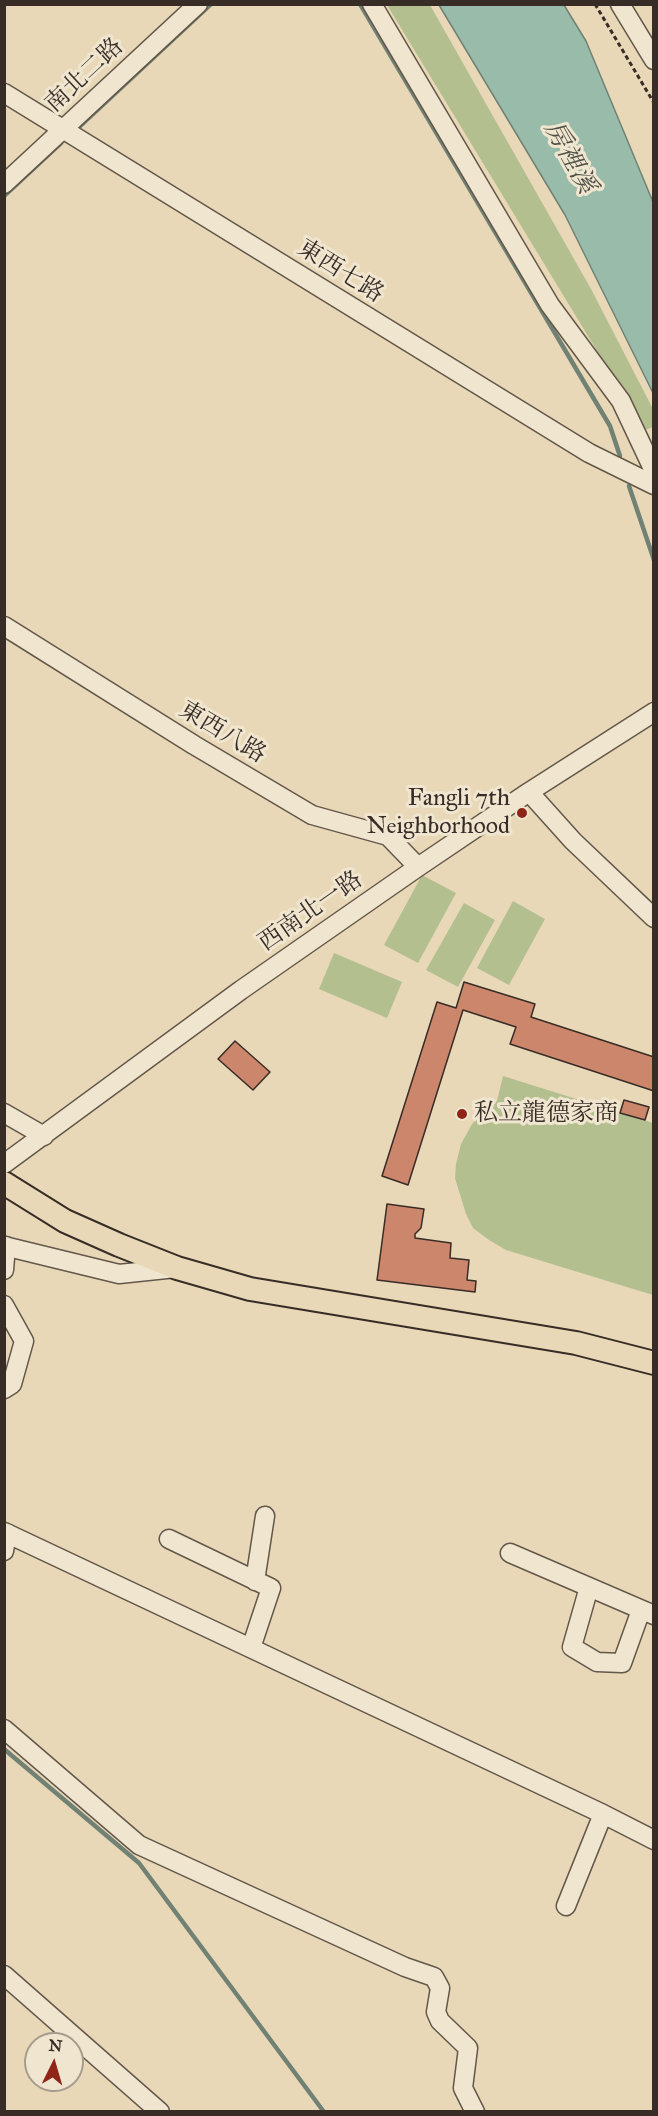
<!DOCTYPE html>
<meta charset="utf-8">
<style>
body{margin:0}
#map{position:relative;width:658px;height:2116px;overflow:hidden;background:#e8d8b7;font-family:"IM FELL Great Primer",serif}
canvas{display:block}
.frame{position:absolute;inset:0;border:6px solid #372c26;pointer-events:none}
.north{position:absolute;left:24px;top:2032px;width:60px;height:60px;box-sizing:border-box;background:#f0e6d0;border:2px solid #a69c8c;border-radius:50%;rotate:5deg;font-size:16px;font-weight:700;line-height:24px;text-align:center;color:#372c26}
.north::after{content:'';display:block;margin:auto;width:21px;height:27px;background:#8f2418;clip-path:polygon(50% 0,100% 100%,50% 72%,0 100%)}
</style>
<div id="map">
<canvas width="658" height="2116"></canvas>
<div class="frame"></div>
<div class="north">N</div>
</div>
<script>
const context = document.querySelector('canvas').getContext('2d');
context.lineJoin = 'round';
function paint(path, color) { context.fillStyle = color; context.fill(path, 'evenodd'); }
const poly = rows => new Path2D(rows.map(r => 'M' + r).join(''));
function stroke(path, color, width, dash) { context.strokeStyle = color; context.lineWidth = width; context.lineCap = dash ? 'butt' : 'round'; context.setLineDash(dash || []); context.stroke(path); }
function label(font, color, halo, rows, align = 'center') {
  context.font = font + ' "IM FELL Great Primer","Noto Serif TC",serif'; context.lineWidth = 6; context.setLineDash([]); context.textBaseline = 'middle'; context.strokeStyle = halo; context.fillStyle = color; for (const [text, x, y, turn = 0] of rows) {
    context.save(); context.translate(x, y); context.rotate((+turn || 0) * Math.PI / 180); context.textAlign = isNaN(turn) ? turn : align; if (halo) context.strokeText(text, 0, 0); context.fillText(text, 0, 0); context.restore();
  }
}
paint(poly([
 [387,5,430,5,591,289,653,409,653,427,645,430],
 [422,875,456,893,418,963,384,945],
 [513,901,545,919,509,985,477,968],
 [464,903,495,920,458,987,426,970],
 [334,953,402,982,387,1018,319,989],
 [503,1076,653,1123,653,1295,506,1250,489,1240,473,1228,466,1214,455,1178,456,1164,461,1144,472,1124,497,1101]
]), '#b4bf90');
const water = poly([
 [439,5,564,5,586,41,653,202,653,393,565,215,439,5]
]);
paint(water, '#98bbaa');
stroke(water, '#718275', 1.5);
stroke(poly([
 [360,4,610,426,620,456],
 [80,126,211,4],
 [4,196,61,143],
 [629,486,654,560],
 [4,1749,139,1863,324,2112]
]), '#718275', 4.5);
const building = poly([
 [464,982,535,1004,531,1017,654,1057,654,1091,510,1044,516,1027,463,1010,408,1185,382,1176,437,1002,456,1008,464,982],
 [235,1041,270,1072,253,1090,218,1059,235,1041],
 [624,1100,649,1107,645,1120,620,1113,624,1100],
 [387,1204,424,1209,421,1228,415,1234,415,1238,451,1243,450,1258,469,1260,467,1280,476,1281,475,1292,377,1280,387,1204]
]);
paint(building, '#cc866b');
stroke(building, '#372c26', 1.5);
const minor = poly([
 [372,4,550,305,621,401,654,471],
 [620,4,654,60],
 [4,93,589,453,654,485],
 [4,184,198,4],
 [4,626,194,745,312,815,388,836,418,867],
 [529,792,573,841,654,918],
 [4,1113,44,1136],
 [4,1164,241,990,418,867,529,792,654,712],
 [4,1246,119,1274,176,1268],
 [4,1270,6,1246],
 [4,1305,24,1341,12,1384,4,1389],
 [4,1532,603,1814,654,1840],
 [169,1539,271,1588,251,1648],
 [4,1551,7,1533],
 [510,1553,654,1615],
 [255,1581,265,1516],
 [589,1587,572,1647,597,1662,622,1663,641,1610],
 [4,1729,139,1845,405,1967,434,1977,440,1988,436,2012,440,2021,468,2048,463,2088,475,2112],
 [566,1906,603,1814],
 [4,1975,160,2112]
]);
const major = poly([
 [4,1183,65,1221,119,1245,177,1268,250,1289,576,1343,654,1363]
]);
stroke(minor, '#63574a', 21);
stroke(major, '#372c26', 26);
stroke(poly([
 [595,4,654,103]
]), '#372c26', 3, [4.5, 3]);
stroke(minor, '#f0e6d0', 18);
stroke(major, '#e8d8b7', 22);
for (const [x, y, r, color] of [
 [522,813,6,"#8f2418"],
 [462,1114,6,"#8f2418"]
]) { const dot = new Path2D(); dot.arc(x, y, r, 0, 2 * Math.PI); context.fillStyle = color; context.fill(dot); stroke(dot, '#f0e6d0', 2); }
label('24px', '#372c26', '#f0e6d0', [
 ["南北二路",85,76,-43],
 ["東西七路",340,272,32],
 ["東西八路",222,733,31],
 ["西南北一路",311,912,-35]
]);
label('24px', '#372c26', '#f0e6d0', [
 ["Fangli 7th",510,799],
 ["Neighborhood",510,827],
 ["私立龍德家商",474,1114,"left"]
], 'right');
label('italic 26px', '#4f5047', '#f0e6d0', [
 ["房裡溪",569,158,61]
]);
</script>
